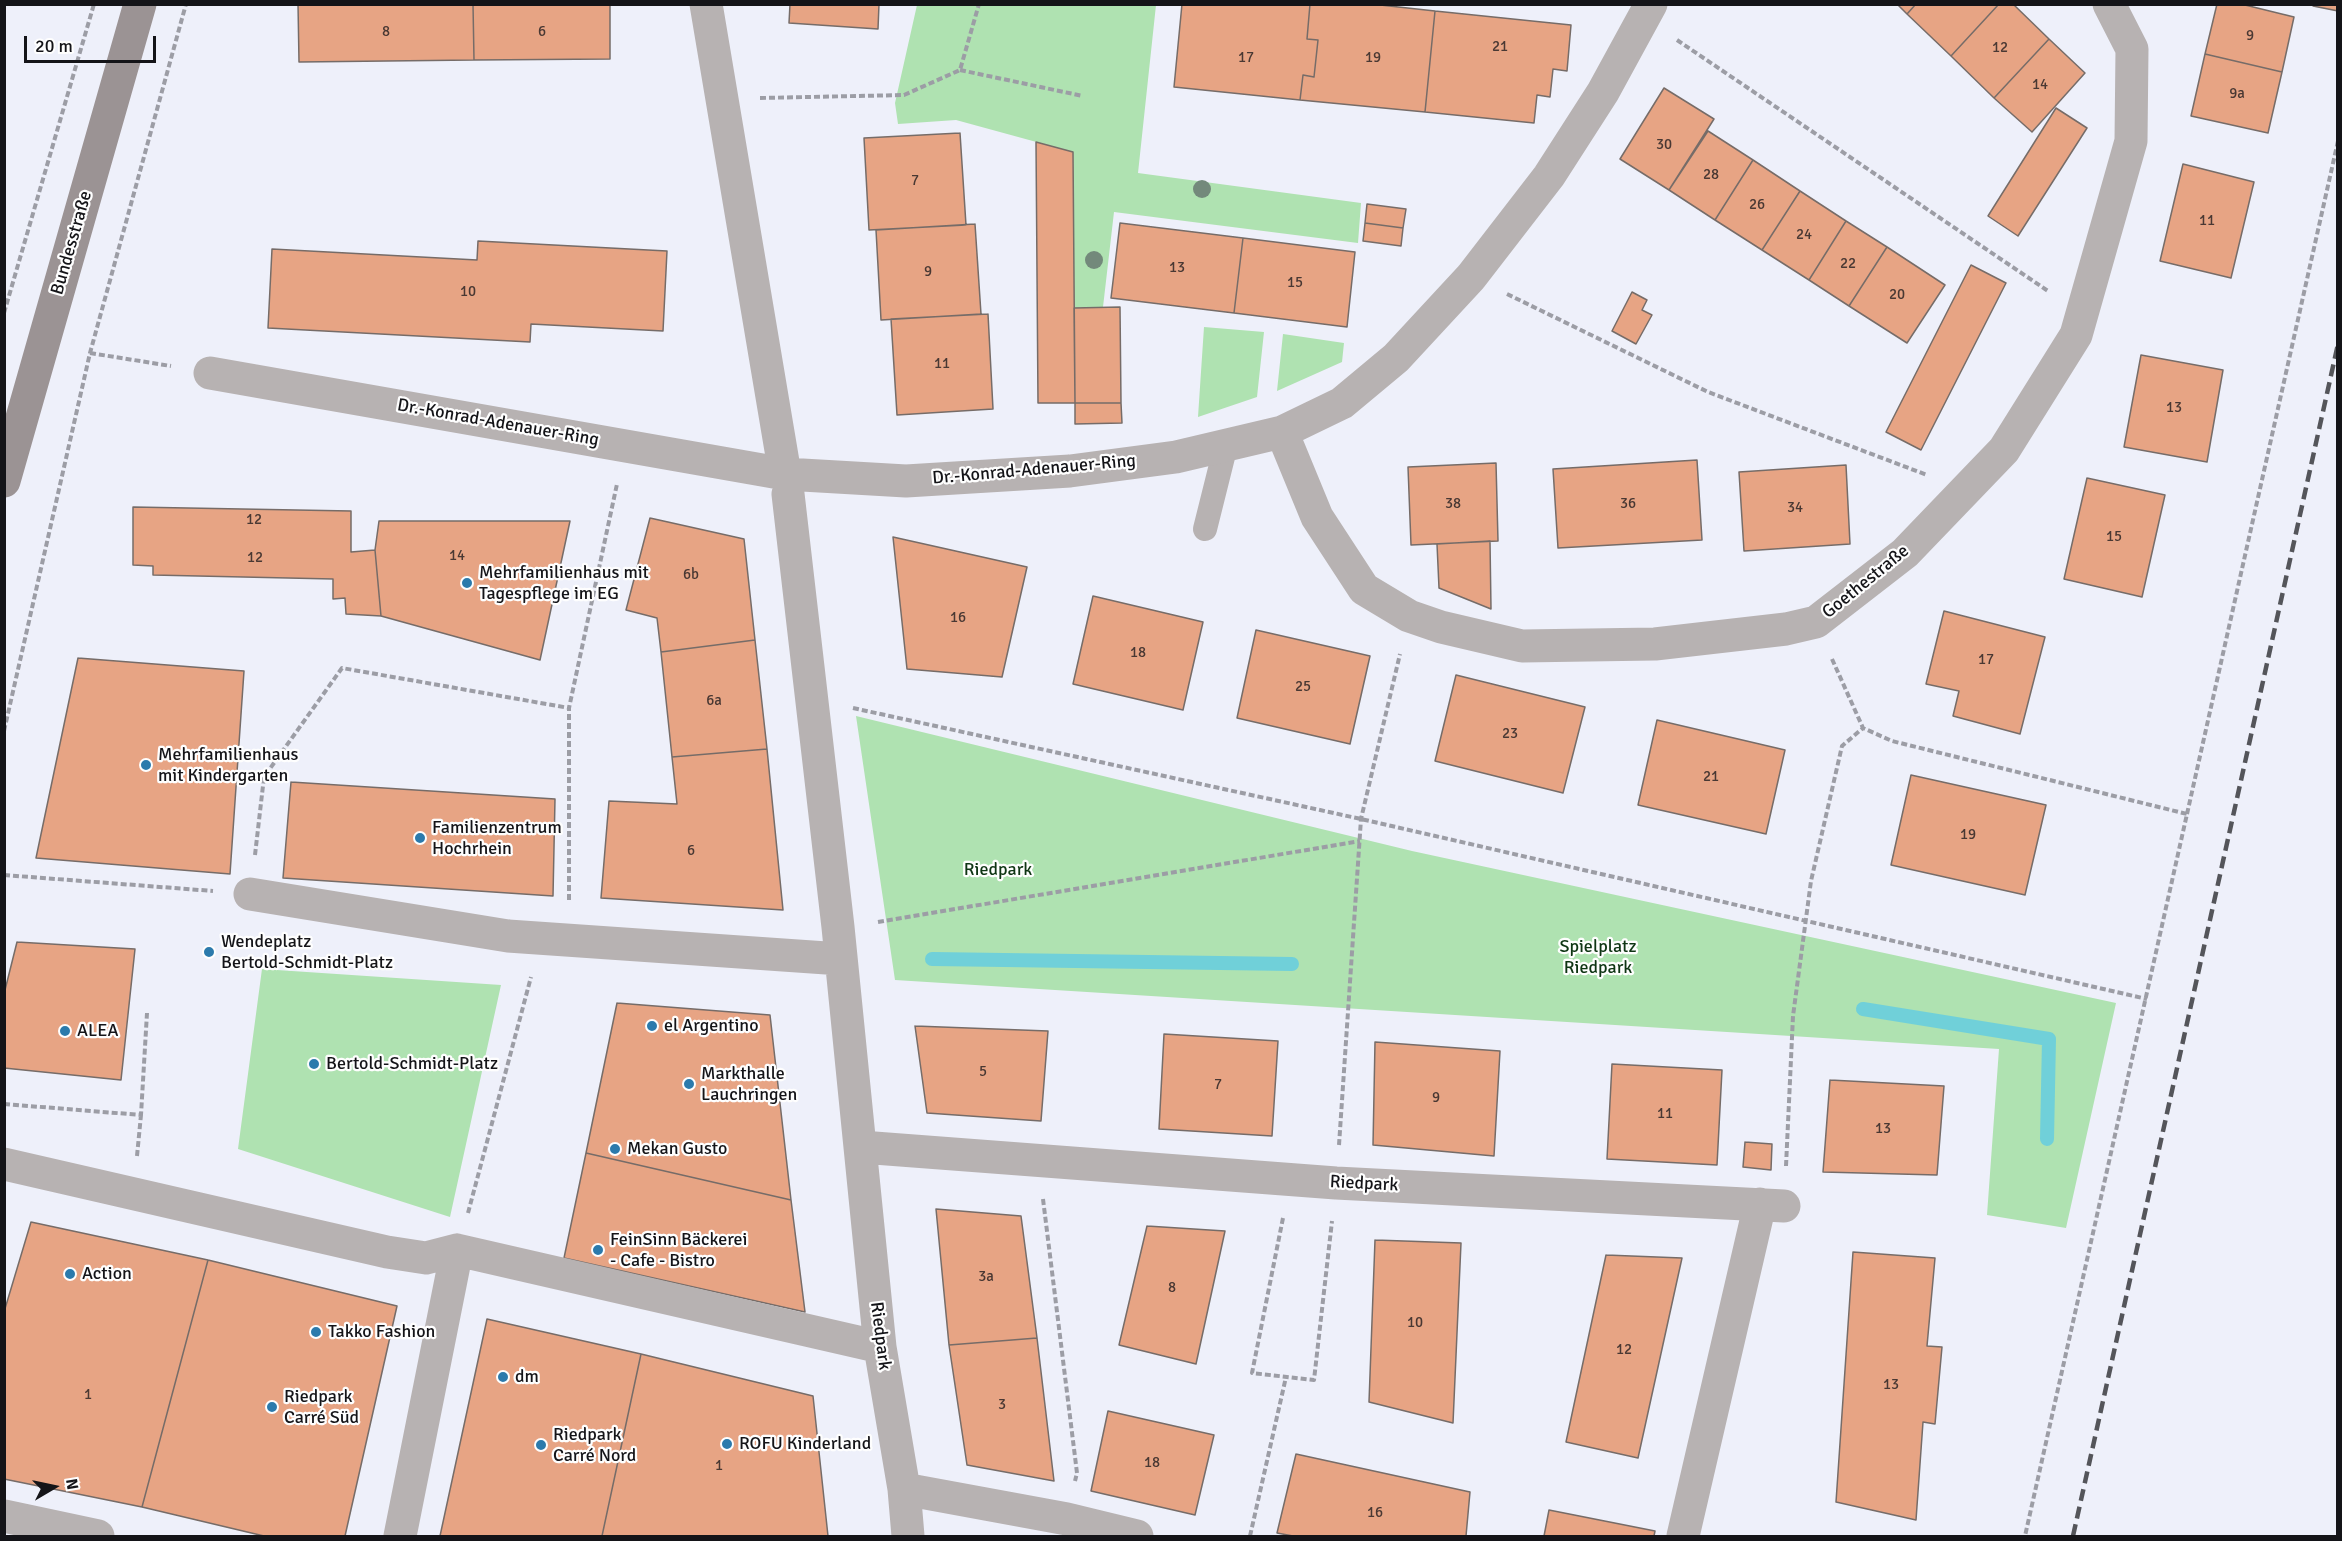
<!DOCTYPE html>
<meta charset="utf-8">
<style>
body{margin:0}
#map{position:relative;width:2342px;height:1541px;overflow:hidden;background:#eef0fa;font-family:Signika,sans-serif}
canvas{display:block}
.frame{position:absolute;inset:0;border:6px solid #141418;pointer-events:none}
.north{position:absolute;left:24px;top:1457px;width:60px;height:60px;-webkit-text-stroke:4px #fefefe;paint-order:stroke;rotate:81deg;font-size:16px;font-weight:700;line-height:24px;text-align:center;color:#141418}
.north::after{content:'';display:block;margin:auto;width:21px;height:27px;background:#141418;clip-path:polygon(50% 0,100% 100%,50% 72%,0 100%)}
.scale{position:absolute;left:24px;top:36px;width:132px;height:27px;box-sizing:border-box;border:3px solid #141418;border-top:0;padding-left:8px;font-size:18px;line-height:21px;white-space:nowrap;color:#141418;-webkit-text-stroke:4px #fefefe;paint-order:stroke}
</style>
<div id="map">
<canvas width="2342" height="1541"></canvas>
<div class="frame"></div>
<div class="north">N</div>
<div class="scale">20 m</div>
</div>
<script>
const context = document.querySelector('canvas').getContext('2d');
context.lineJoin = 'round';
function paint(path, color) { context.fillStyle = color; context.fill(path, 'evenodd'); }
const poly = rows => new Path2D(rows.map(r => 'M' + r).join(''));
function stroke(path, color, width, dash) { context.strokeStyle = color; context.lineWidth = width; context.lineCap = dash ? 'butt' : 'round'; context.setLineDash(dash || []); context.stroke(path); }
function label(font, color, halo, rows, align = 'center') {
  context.font = font + ' Signika,sans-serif'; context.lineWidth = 4.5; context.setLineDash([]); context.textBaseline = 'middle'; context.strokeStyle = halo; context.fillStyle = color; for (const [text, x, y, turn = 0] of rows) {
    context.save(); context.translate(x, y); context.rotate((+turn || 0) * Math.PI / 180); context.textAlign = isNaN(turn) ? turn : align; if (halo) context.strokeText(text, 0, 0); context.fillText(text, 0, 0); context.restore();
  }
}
paint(poly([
 [917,5,1156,5,1138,173,1361,203,1358,243,1114,212,1103,307,1074,308,1073,152,956,120,898,124,895,103],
 [1204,327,1264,332,1257,397,1198,417],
 [1283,334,1344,343,1342,362,1277,391],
 [856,716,1412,851,2116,1003,2066,1228,1987,1215,1999,1049,895,980],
 [262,969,501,985,450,1217,238,1149]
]), '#afe2b1');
stroke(poly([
 [932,959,1292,964],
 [1863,1009,2049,1039,2047,1139]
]), '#70d0d9', 14);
const building = poly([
 [298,4,473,4,474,60,299,62,298,4],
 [473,4,610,4,610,59,474,60,473,4],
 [790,4,879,4,878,29,789,23,790,4],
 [1182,4,1310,4,1307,39,1318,40,1314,77,1303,75,1300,100,1174,87,1182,4],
 [1310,4,1371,4,1435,11,1425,112,1300,100,1303,75,1314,77,1318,40,1307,39,1310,4],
 [1897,4,1916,4,1907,14,1897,4],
 [1916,4,1999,4,1951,56,1907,14,1916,4],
 [1999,4,2013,4,2049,39,1994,98,1951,56,1999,4],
 [2217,4,2241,4,2294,17,2282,72,2205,54,2217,4],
 [2314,4,2338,4,2338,11,2313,6,2314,4],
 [1435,11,1571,25,1567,71,1553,69,1550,97,1537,95,1534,123,1425,112,1435,11],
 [2049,39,2085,73,2032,132,1994,98,2049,39],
 [2205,54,2282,72,2268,133,2191,116,2205,54],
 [1664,88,1714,119,1669,190,1620,159,1664,88],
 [2056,108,2087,128,2018,236,1988,216,2056,108],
 [1708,131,1753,160,1715,220,1669,190,1708,131],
 [960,133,966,225,869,230,864,138,960,133],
 [1036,142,1073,152,1075,403,1038,403,1036,142],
 [1753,160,1800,191,1762,250,1715,220,1753,160],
 [2183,164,2254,182,2231,278,2160,261,2183,164],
 [1800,191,1846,221,1809,280,1762,250,1800,191],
 [1367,204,1406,209,1403,228,1365,223,1367,204],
 [1846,221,1887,247,1849,306,1809,280,1846,221],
 [1120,223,1243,238,1234,313,1111,298,1120,223],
 [1365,223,1403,228,1401,246,1363,241,1365,223],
 [975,224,981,314,881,320,876,230,975,224],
 [1243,238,1355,252,1347,327,1234,313,1243,238],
 [478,241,667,251,663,331,531,324,530,342,268,328,272,249,477,260,478,241],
 [1887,247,1945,285,1907,343,1849,306,1887,247],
 [1971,265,2006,283,1921,450,1886,432,1971,265],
 [1632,292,1647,300,1642,310,1652,315,1636,344,1612,331,1632,292],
 [1120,307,1121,403,1075,403,1074,308,1120,307],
 [988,314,993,409,897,415,891,319,988,314],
 [2141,355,2223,370,2207,462,2124,447,2141,355],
 [1075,403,1121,403,1122,423,1075,424,1075,403],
 [1697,460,1702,540,1558,548,1553,469,1697,460],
 [1496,463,1498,541,1411,545,1408,467,1496,463],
 [1846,465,1850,544,1744,551,1739,472,1846,465],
 [2087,478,2165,495,2142,597,2064,579,2087,478],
 [133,507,351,511,351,552,375,550,381,616,346,614,345,598,333,599,333,579,153,575,153,566,133,565,133,507],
 [650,518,744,539,755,640,661,652,657,618,626,610,650,518],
 [379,521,570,521,540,660,381,616,375,550,379,521],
 [893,537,1027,567,1002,677,907,669,893,537],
 [1490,541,1491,609,1439,588,1437,544,1490,541],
 [1093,596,1203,622,1183,710,1073,684,1093,596],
 [1944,611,2045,637,2020,734,1953,716,1959,691,1926,684,1944,611],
 [1256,630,1370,656,1350,744,1237,718,1256,630],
 [755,640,767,749,672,757,661,652,755,640],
 [78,658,244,671,230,874,36,858,78,658],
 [1456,675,1585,707,1563,793,1435,761,1456,675],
 [1657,720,1785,750,1766,834,1638,805,1657,720],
 [767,749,783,910,601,898,609,801,677,804,672,757,767,749],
 [1911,775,2046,805,2025,895,1891,865,1911,775],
 [291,782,555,799,553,896,283,878,291,782],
 [17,942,135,949,121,1080,4,1068,4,994,17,942],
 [617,1003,770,1015,791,1200,586,1153,617,1003],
 [915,1026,1048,1031,1041,1121,927,1113,915,1026],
 [1164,1034,1278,1041,1272,1136,1159,1129,1164,1034],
 [1375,1042,1500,1051,1494,1156,1373,1145,1375,1042],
 [1612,1064,1722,1070,1717,1165,1607,1159,1612,1064],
 [1830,1080,1944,1086,1937,1175,1823,1172,1830,1080],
 [1745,1142,1772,1144,1771,1170,1743,1167,1745,1142],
 [586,1153,791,1200,805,1312,564,1258,586,1153],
 [936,1209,1021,1216,1037,1338,949,1345,936,1209],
 [31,1222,208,1260,142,1507,4,1479,4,1312,31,1222],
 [1147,1226,1225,1231,1196,1364,1119,1345,1147,1226],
 [1375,1240,1461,1243,1453,1423,1369,1402,1375,1240],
 [1853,1252,1935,1258,1927,1346,1942,1347,1935,1424,1923,1422,1916,1520,1836,1502,1853,1252],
 [1606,1255,1682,1258,1638,1458,1566,1442,1606,1255],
 [208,1260,397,1306,345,1536,264,1536,142,1507,208,1260],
 [487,1319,641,1354,602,1536,440,1536,487,1319],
 [1037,1338,1054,1481,967,1465,949,1345,1037,1338],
 [641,1354,813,1396,828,1536,602,1536,641,1354],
 [1108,1411,1214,1435,1195,1515,1091,1491,1108,1411],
 [1296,1454,1470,1492,1466,1536,1293,1536,1277,1533,1296,1454],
 [1549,1510,1655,1531,1654,1536,1544,1536,1549,1510]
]);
paint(building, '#e7a484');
stroke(building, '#766c68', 1.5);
stroke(poly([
 [1677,40,2048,291],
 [960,70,1083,96],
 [760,98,904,95,960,70,979,4],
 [1507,294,1708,392,1927,475],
 [4,313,94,4],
 [90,353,171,366],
 [1832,659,1863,728,1892,741,2187,814,2025,1536],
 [853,708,1361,819,2147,999],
 [4,731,90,353,186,4],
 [2187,814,2338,141],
 [255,855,264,777,342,668,569,708],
 [4,875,213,891],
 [569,900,569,708,617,484],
 [878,922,1360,841],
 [4,1104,141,1115,147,1013],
 [1339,1145,1361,819,1400,654],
 [137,1156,141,1115],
 [1786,1166,1793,1016,1811,881,1842,746,1863,728],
 [1043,1199,1077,1473,1075,1481],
 [468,1213,531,977],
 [1283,1218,1252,1373,1314,1380,1332,1221],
 [1250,1536,1286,1377]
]), '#9c9da5', 4, [6, 3]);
stroke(poly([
 [1205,529,1226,445]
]), '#b7b2b2', 24);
stroke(poly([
 [706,4,785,474],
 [210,373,785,474,906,481,1070,471,1176,457,1282,432,1342,403,1396,358,1471,277,1549,176,1603,92,1651,4],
 [1282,432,1317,517,1364,589,1409,616,1441,627,1522,646,1655,644,1786,629,1816,622,1905,553,2004,450,2076,335,2131,141,2132,49,2109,4],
 [788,494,838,927,880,1347,904,1489,908,1536],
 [250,894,508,936,841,959],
 [861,1147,1336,1183,1784,1206],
 [4,1164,387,1252,426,1258,457,1250],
 [904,1489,1067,1519,1137,1536],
 [4,1516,98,1536],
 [400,1536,457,1250,880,1347],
 [1683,1536,1760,1204]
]), '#b7b2b2', 33);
stroke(poly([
 [4,481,140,4]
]), '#9b9394', 33);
stroke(poly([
 [2073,1536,2338,344]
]), '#54555a', 4.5, [12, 6]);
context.fillStyle = '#73897b';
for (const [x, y] of [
 [1202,189],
 [1094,260]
]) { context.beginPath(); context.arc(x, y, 9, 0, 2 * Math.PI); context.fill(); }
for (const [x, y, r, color] of [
 [467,583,6,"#2b7aac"],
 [146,765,6,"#2b7aac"],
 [420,838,6,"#2b7aac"],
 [209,952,6,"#2b7aac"],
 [652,1026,6,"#2b7aac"],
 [65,1031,6,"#2b7aac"],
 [314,1064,6,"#2b7aac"],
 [689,1084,6,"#2b7aac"],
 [615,1149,6,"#2b7aac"],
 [598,1250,6,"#2b7aac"],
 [70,1274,6,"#2b7aac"],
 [316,1332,6,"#2b7aac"],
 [503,1377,6,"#2b7aac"],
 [272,1407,6,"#2b7aac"],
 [727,1444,6,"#2b7aac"],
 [541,1445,6,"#2b7aac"]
]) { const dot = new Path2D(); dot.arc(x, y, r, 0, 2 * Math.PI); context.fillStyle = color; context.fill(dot); stroke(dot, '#fefefe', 2); }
label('15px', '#493833', null, [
 ["8",386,32],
 ["6",542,32],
 ["9",2250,36],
 ["21",1500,47],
 ["12",2000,48],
 ["17",1246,58],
 ["19",1373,58],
 ["14",2040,85],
 ["9a",2237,94],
 ["30",1664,145],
 ["28",1711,175],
 ["7",915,181],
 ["26",1757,205],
 ["11",2207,221],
 ["24",1804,235],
 ["22",1848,264],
 ["13",1177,268],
 ["9",928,272],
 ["15",1295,283],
 ["10",468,292],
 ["20",1897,295],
 ["11",942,364],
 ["13",2174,408],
 ["38",1453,504],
 ["36",1628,504],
 ["34",1795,508],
 ["12",254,520],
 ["15",2114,537],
 ["14",457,556],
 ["12",255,558],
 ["6b",691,575],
 ["16",958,618],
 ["18",1138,653],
 ["17",1986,660],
 ["25",1303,687],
 ["6a",714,701],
 ["23",1510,734],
 ["21",1711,777],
 ["19",1968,835],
 ["6",691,851],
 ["5",983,1072],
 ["7",1218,1085],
 ["9",1436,1098],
 ["11",1665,1114],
 ["13",1883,1129],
 ["3a",986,1277],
 ["8",1172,1288],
 ["10",1415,1323],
 ["12",1624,1350],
 ["13",1891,1385],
 ["1",88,1395],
 ["3",1002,1405],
 ["18",1152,1463],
 ["1",719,1466],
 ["16",1375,1513]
]);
label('18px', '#141418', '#fefefe', [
 ["Bundesstraße",72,243,-74],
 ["Dr.-Konrad-Adenauer-Ring",498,423,10],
 ["Dr.-Konrad-Adenauer-Ring",1034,470,-5],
 ["Goethestraße",1866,582,-39],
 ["Riedpark",1364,1184,3],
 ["Riedpark",880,1336,83]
]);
label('18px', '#141418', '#fefefe', [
 ["Mehrfamilienhaus mit",479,573],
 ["Tagespflege im EG",479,594],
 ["Mehrfamilienhaus",158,755],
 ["mit Kindergarten",158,776],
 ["Familienzentrum",432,828],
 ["Hochrhein",432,849],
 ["Wendeplatz",221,942],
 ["Bertold-Schmidt-Platz",221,963],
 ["el Argentino",664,1026],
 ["ALEA",77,1031],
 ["Bertold-Schmidt-Platz",326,1064],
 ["Markthalle",701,1074],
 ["Lauchringen",701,1095],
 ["Mekan Gusto",627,1149],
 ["FeinSinn Bäckerei",610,1240],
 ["- Cafe - Bistro",610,1261],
 ["Action",82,1274],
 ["Takko Fashion",328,1332],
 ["dm",515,1377],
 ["Riedpark",284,1397],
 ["Carré Süd",284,1418],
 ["Riedpark",553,1435],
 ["Carré Nord",553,1456],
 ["ROFU Kinderland",739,1444]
], 'left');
label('18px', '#0e3513', '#fefefe', [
 ["Riedpark",998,870],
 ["Spielplatz",1598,947],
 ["Riedpark",1598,968]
]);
</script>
